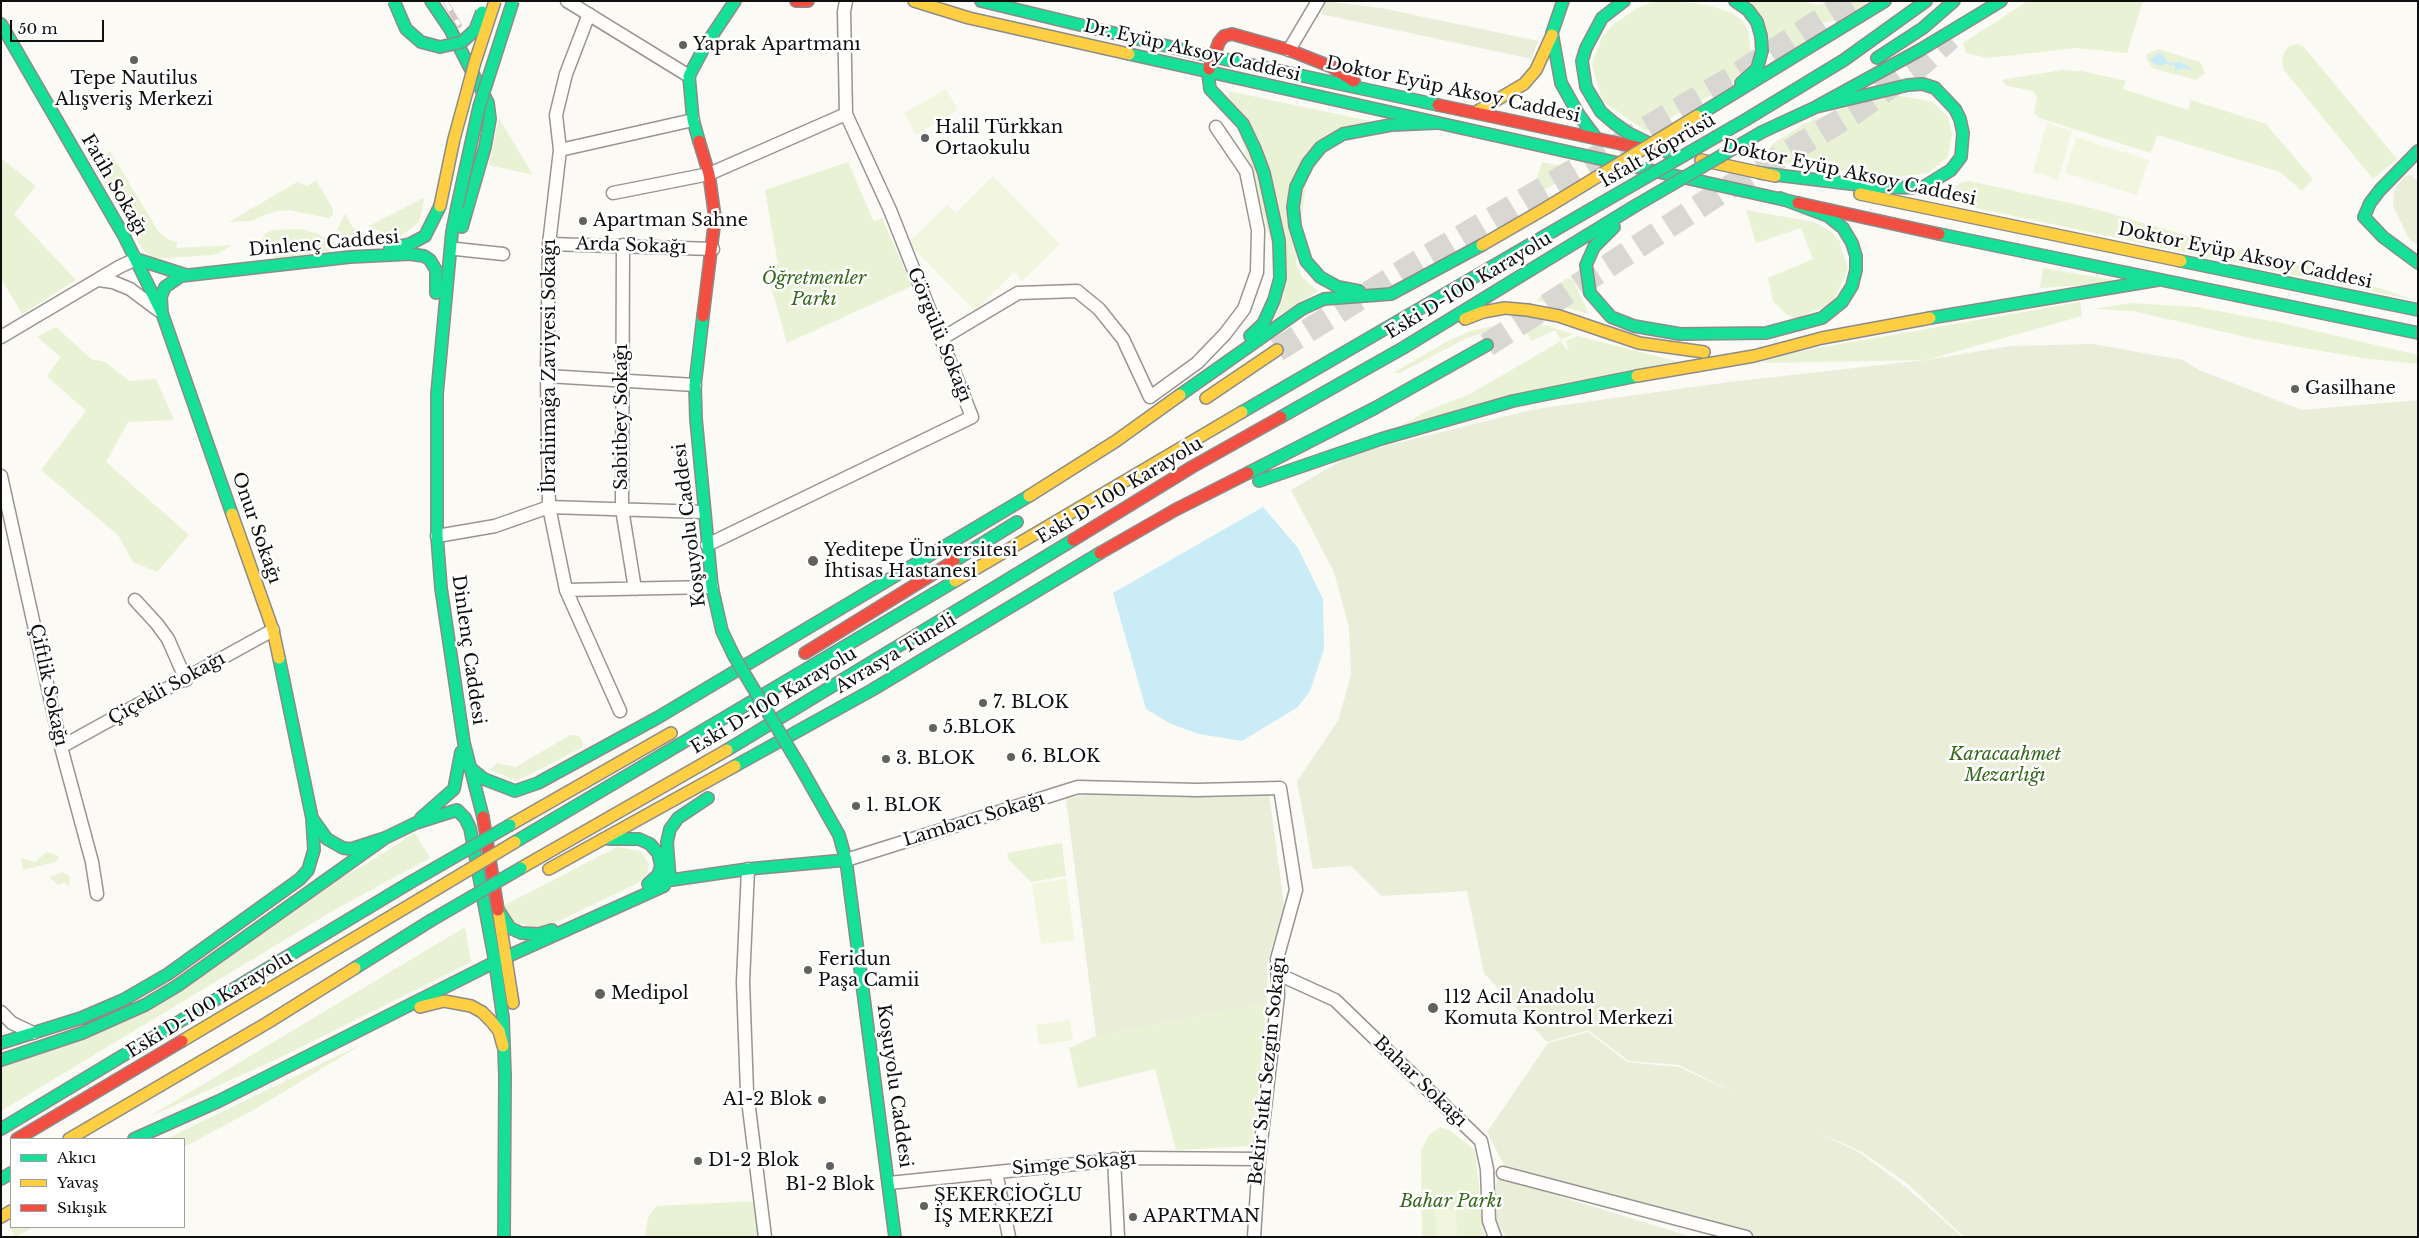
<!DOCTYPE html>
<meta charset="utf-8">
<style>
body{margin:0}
#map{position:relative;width:2419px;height:1238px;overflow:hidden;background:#fcfaf4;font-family:"Libre Baskerville",serif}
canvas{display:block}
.frame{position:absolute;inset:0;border:2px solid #0f0f0f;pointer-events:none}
.legend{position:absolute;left:10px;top:1138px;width:175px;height:90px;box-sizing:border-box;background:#fff;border:1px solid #9f9f9f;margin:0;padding:6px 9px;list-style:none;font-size:15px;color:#0f0f0f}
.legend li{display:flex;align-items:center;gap:10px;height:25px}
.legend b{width:25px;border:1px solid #9f9f9f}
.scale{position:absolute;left:10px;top:20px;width:94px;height:22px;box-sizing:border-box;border:2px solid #0f0f0f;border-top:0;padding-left:6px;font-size:15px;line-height:18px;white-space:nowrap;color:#0f0f0f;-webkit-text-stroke:4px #fff;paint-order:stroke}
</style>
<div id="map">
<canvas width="2419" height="1238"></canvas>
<div class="frame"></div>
<ul class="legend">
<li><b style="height:6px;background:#16e098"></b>Akıcı</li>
<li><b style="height:6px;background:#ffcf43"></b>Yavaş</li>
<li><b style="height:6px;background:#f24e42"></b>Sıkışık</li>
</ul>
<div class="scale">50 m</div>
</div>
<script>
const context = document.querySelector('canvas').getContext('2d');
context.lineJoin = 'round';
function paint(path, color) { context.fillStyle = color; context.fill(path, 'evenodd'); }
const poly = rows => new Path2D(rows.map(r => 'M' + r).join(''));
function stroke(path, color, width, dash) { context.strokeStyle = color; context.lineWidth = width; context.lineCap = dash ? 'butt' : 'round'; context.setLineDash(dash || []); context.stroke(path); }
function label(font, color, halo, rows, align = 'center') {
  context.font = font + ' "Libre Baskerville",serif'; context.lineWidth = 5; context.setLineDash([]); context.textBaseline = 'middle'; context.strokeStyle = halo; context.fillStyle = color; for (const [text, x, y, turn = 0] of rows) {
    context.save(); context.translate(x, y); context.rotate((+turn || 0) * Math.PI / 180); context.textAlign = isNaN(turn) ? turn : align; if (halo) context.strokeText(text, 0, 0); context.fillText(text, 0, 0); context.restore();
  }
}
paint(poly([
 [1664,1,1694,3,1711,6,1732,13,1743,21,1748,31,1752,59,1728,86,1646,131,1602,101,1592,64,1602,37,1614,24,1637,8,1649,3],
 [1748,1,1800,1,1817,5,1835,1,1871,1,1847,18,1822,23,1794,53,1777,65],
 [2028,1,2143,1,2127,53,2076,48,1988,58,1966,53,1963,43],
 [2297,44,2303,46,2397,159,2373,179,2284,70,2282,61,2284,52,2289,46],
 [2158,49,2200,62,2205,73,2196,80,2152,68,2146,58,2147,54],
 [2062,70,2082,71,2126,81,2123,89,2188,110,2191,100,2266,124,2313,179,2302,191,2280,172,2157,135,2151,153,2039,118,2034,113,2037,97,2033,91,2007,86,2003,82,2002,80],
 [1228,91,1370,121,1310,152,1296,263,1302,277,1318,291,1276,317,1285,292],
 [1896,95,1933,102,1948,117,1952,134,1948,157,1928,173,1897,177,1797,166,1773,161,1771,145,1804,124,1838,110],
 [499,118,533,175,489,165],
 [110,151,158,231,168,239,177,242,176,248,232,245,219,253,213,255,154,259,144,251,136,239,93,161],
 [1,158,36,186,14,214,76,280,22,314,1,278],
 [848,162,874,222,882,218,912,286,787,343,766,269,778,264,765,190],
 [1542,162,1578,169,1532,198,1535,185],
 [316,180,333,209,333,215,329,218,288,210,273,212,251,221,229,222,297,182,307,186],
 [1969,181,2092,208,2226,247,2301,262,2418,301,1966,206,1950,202,1945,198,1946,194,1962,182],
 [425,197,419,222,401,236,391,237,369,226],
 [1746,210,1814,222,1832,232,1839,240,1848,269,1832,304,1797,318,1787,315,1773,301,1768,278,1813,259,1801,228,1756,243],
 [345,214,353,228,366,239,344,236,336,231],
 [300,229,316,233,348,249,276,258,264,251,262,247,261,241,266,233,274,230],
 [2043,268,2125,282,2040,288],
 [1572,278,1589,314,1536,300,1566,279],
 [2080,302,2082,316,1926,360,1764,363,1767,357],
 [2130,303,2197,307,2282,323,2418,355,2418,364,2362,358,2259,340,2133,311,2094,309],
 [1521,322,1548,326,1573,334,1561,340,1555,330,1531,341],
 [1493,326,1489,331,1467,338,1400,373,1393,373,1446,342,1471,331],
 [56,327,91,359,105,362,129,381,156,379,174,420,128,422,106,462,189,535,157,572,133,562,118,535,41,470,86,411,47,376,61,357,37,337],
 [1577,336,1676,361,1398,427,1427,411,1470,394,1561,341,1567,350,1569,350,1565,341],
 [570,735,579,736,583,741,583,747,517,781,490,770,497,763,516,767],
 [415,833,430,858,336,909,1,1111,1,1067,366,864],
 [1062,843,1066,876,1031,882,1009,860,1007,853],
 [617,847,641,851,649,864,647,874,638,883,542,929,516,923,503,906],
 [47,852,59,856,56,862,23,870,21,858,35,862],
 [63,872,70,876,69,887,64,882,58,885,49,877],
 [465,927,471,962,277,1059,147,1118],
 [1267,1003,1252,1146,1176,1150,1155,1069,1078,1088,1069,1048,1096,1036],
 [364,1043,257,1108,184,1147,184,1139,166,1139],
 [1440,1127,1449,1130,1475,1150,1483,1229,1486,1237,1422,1237,1421,1150,1429,1135],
 [759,1201,762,1237,645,1237,648,1217,656,1206],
 [11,1226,11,1227,34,1227,15,1237,10,1227]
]), '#e9f2d4');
paint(poly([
 [1325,1,1381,8,1538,41,1532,59,1321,14],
 [2411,175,2418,181,2418,245,2409,239,2393,206,2394,190,2405,176],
 [2093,344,2183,360,2199,370,2302,410,2418,400,2418,1237,1964,1237,1908,1184,1862,1152,1813,1130,1860,1153,1907,1188,1962,1237,1760,1237,1506,1169,1487,1132,1548,1043,1588,1032,1627,1062,1679,1067,1744,1097,1679,1065,1629,1061,1588,1030,1547,1042,1484,973,1467,891,1382,896,1351,866,1313,869,1297,781,1338,721,1351,675,1349,627,1334,572,1291,490,1353,454,1535,409,1729,382,1926,360,2010,346],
 [1269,793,1284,905,1268,960,1267,1003,1096,1036,1066,799,1088,794],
 [1497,1177,1692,1237,1506,1237,1494,1217]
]), '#eaedd8');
paint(poly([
 [946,89,958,110,916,135,904,113],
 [2047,123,2072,131,2058,180,2033,172],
 [2076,137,2149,160,2137,195,2065,173],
 [993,176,1060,244,1022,281,1014,272,975,311,908,243,947,205,956,213],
 [1066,879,1075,940,1041,944,1032,884],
 [1070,1020,1073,1040,1039,1045,1036,1025],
 [1456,1209,1457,1237,1437,1237,1435,1210]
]), '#f2f6de');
paint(poly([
 [2158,53,2162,54,2168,63,2181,62,2191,68,2191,71,2185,68,2175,71,2175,66,2167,64,2158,66,2149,60],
 [1263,507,1298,548,1323,599,1324,649,1310,691,1298,707,1242,741,1199,734,1171,724,1146,709,1113,593]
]), '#caecf7');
stroke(poly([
 [1487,345,1718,194,1855,112,1923,63,1950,38],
 [1277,350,1418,262,1732,78,1850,1]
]), '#d8d7d2', 24, [24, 12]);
const street = poly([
 [567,1,689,76],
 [589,14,566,74,556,115,560,150,549,244,547,376,549,507,566,590,620,711],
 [1289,50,1318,1],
 [560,150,693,120],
 [613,193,709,174,846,114],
 [549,244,713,249],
 [623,245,622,509,635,589],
 [456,249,503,254],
 [99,280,113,282,130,289,158,310],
 [1,337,119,267,136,259],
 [941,339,1018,293,1077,291,1099,309,1123,339,1150,397,1197,363,1225,334,1244,309,1257,272,1258,230,1246,171,1216,127],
 [547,376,695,385],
 [1,476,61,747,92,862,97,894],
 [437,536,495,526,549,507,704,512],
 [707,545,972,417,890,210,846,114,844,12,846,1],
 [566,590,712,587],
 [135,600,157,624,168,639,186,680],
 [61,747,273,630],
 [846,860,1078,787,1197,790,1280,788,1296,890,1277,959,1278,996,1259,1159,1254,1237],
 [748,869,743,982,747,1092,765,1237],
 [1278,974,1335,1000,1481,1141,1487,1169,1489,1221,1495,1237],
 [1,1012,12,1023,33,1033],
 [1114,1159,1118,1237],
 [996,1172,1009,1237],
 [1503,1173,1746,1237],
 [889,1183,1135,1158,1259,1159]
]);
const fast = poly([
 [431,1,450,29,488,103,490,119,485,147,462,227],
 [981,1,1196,53,1438,105],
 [1624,1,1602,18,1586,48,1582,61,1586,87,1601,112,1614,123,1628,133,1669,153],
 [1735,1,1748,10,1757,22,1761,36,1762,51,1757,69,1741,83],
 [1,24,124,236,162,313,232,514],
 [1552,33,1563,1],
 [1552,33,1561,83,1579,115,1596,138],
 [1129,54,1798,203],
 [1877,58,1923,28,1954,1],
 [1208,73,1210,89,1243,124,1255,149,1264,173,1279,241,1280,278,1274,300,1263,324,1250,336],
 [1697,116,1885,1],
 [1747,119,1844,60,1926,1],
 [1762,132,1816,107,1920,50,2001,1],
 [699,141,693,120,689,76,705,46,735,1],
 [2418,151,2380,190,2370,203,2364,217,2383,237,2418,263],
 [1760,173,1876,187,1922,188,1951,170,1961,157,1963,133,1960,119,1955,109,1935,88,1923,84,1908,85,1816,107],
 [457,207,452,232,437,394,437,536,441,588,464,743,483,817],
 [1614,227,1594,247,1586,265,1590,293,1611,317,1634,326,1680,334,1766,333,1822,318,1842,302,1852,286,1856,270,1856,256,1852,243,1843,228,1828,216,1780,198],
 [1939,234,2418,333],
 [390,248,410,244,425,236,440,206],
 [136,259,186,275],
 [2181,261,2418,310],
 [1359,291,1338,287,1320,277,1306,261,1295,226,1293,207,1296,187,1308,163,1321,147,1343,134,1391,125,1437,123],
 [162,313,161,297,165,287,181,276,350,257,410,254,424,256,430,260,436,270,436,293],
 [703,316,695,385,696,419,712,587,722,631,734,656],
 [1930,318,2158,280],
 [1180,395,1302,309,1324,299,1391,294,1482,245],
 [1242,412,1586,212],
 [1281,417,1403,348,1635,206],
 [1248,473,1375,408,1487,345],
 [1259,481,1381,439,1513,401,1637,376],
 [954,561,1017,522],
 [727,750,1073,540],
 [735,766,872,690,1100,553],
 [469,767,484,779,515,791,538,783,657,718,1029,496],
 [801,768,839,835,846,860,895,1237],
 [312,818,327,839,343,848,351,849,385,838,416,823,457,810,465,818,470,828,495,962],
 [421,818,454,789,461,752],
 [609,839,639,839,650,844,658,853,661,866,658,875,648,884],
 [515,842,955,581],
 [670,880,667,842,670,829,678,818,708,798],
 [658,882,748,869,846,860],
 [498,910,510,928,521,933,539,934,552,930],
 [355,968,430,921],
 [1,1043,81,1018,123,1000,168,974,300,879,308,870,314,850,312,818,279,658],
 [1,1060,82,1033,145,1005,177,986,385,838],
 [1,1129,411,882],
 [134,1139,219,1101,495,962],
 [1,1179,11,1173],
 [504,1237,505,1076,503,1018,495,962,664,886]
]);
const slow = poly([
 [914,1,969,18,1129,54],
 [1476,112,1524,84,1536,70,1552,35],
 [1701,160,1775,176],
 [1860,194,2181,261],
 [1482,245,1546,208],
 [1465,319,1483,312,1505,308,1527,310,1559,316,1639,343,1704,352],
 [1637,376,1754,356,1822,338,1930,318],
 [1206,398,1277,350],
 [1029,496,1116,441,1180,395],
 [232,514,273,630,279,658],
 [955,581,1242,412],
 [510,825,671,733],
 [521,868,727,750],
 [549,869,735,766],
 [499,915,513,1003],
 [420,1007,444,1001,471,1006,482,1012,491,1021,499,1031,503,1046],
 [182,1041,420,899],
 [69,1139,267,1023,355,968],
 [1,1217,11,1211]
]);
const jam = poly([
 [796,1,808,1],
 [1209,69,1219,42,1224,36,1232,34,1289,50,1332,67,1354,81],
 [1438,105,1650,150],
 [699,141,709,174,715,218,703,316],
 [1798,203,1939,234],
 [1073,540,1192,467,1281,417],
 [1100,553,1175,510,1248,473],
 [805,653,954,561],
 [483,817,498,910],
 [17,1139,182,1041]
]);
stroke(street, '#969592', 15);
stroke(fast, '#8c8b89', 14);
stroke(slow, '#8c8b89', 14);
stroke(jam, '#8c8b89', 14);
stroke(street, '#fffefd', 12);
stroke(fast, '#16e098', 11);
stroke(slow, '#ffcf43', 11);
stroke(jam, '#f24e42', 11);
const rail = poly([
 [445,1,459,25]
]);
stroke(rail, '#d8c5c8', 5.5);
stroke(rail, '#fff', 4, [11]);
const fastBridge = poly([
 [394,1,406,29,421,42,440,47,462,42,475,30,482,12],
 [1635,206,1762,132],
 [457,207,479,107,513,1],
 [1586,212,1747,119],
 [734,656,801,768],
 [411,882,510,825],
 [430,921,521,868]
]);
const slowBridge = poly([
 [440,206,454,139,475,62,495,1],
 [1546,208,1697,116],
 [420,899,515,842]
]);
stroke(fastBridge, '#8c8b89', 14, []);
stroke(slowBridge, '#8c8b89', 14, []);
stroke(fastBridge, '#16e098', 11);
stroke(slowBridge, '#ffcf43', 11);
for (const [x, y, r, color] of [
 [683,45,5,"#62615f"],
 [134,60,5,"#62615f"],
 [925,138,5,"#62615f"],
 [583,221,5,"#62615f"],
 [2295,389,5,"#62615f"],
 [813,561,6,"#62615f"],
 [983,703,5,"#62615f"],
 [933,728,5,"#62615f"],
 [1011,757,5,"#62615f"],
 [886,759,5,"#62615f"],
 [856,806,5,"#62615f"],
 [808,970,5,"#62615f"],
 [600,994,6,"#62615f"],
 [1433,1008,6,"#62615f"],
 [822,1100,5,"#62615f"],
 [698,1161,5,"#62615f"],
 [830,1166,5,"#62615f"],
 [924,1206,5,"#62615f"],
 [1133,1217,5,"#62615f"]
]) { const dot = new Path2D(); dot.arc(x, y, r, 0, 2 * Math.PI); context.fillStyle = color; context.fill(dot); stroke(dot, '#fff', 2); }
label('18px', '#0f0f0f', '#fff', [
 ["Yaprak Apartmanı",693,45],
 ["Tepe Nautilus",134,79,"center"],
 ["Alışveriş Merkezi",134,100,"center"],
 ["Halil Türkkan",935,128],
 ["Ortaokulu",935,149],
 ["Apartman Sahne",593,221],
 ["Gasilhane",2305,389],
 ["Yeditepe Üniversitesi",824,551],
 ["İhtisas Hastanesi",824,572],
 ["7. BLOK",993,703],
 ["5.BLOK",943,728],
 ["6. BLOK",1021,757],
 ["3. BLOK",896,759],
 ["1. BLOK",866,806],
 ["Feridun",818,960],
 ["Paşa Camii",818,981],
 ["Medipol",611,994],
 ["112 Acil Anadolu",1444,998],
 ["Komuta Kontrol Merkezi",1444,1019],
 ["A1-2 Blok",812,1100,"right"],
 ["D1-2 Blok",708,1161],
 ["B1-2 Blok",830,1185,"center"],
 ["ŞEKERCİOĞLU",934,1196],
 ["İŞ MERKEZİ",934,1217],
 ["APARTMAN",1143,1217]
], 'left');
label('18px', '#0f0f0f', '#fff', [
 ["Dr. Eyüp Aksoy Caddesi",1192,51,13],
 ["Doktor Eyüp Aksoy Caddesi",1453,90,12],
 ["İsfalt Köprüsü",1658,151,-30],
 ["Doktor Eyüp Aksoy Caddesi",1849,173,12],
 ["Fatih Sokağı",114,185,60],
 ["Dinlenç Caddesi",324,244,-5],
 ["Arda Sokağı",631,246,2],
 ["Doktor Eyüp Aksoy Caddesi",2245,256,12],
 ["Eski D-100 Karayolu",1469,286,-31],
 ["Görgülü Sokağı",939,335,68],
 ["İbrahimağa Zaviyesi Sokağı",550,366,-90],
 ["Sabitbey Sokağı",622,417,-90],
 ["Eski D-100 Karayolu",1120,491,-31],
 ["Koşuyolu Caddesi",690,525,-97],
 ["Onur Sokağı",256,528,71],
 ["Dinlenç Caddesi",468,650,82],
 ["Avrasya Tüneli",896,654,-31],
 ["Çiftlik Sokağı",48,685,78],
 ["Çiçekli Sokağı",167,689,-29],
 ["Eski D-100 Karayolu",774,701,-31],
 ["Lambacı Sokağı",974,820,-17],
 ["Eski D-100 Karayolu",210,1005,-31],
 ["Bekir Sıtkı Sezgin Sokağı",1268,1071,-84],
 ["Bahar Sokağı",1420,1082,44],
 ["Koşuyolu Caddesi",894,1086,82],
 ["Simge Sokağı",1074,1164,-5]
]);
label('italic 18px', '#36691d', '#fff', [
 ["Öğretmenler",814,279],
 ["Parkı",814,300],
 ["Karacaahmet",2005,755],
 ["Mezarlığı",2005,776],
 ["Bahar Parkı",1451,1202]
]);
</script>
